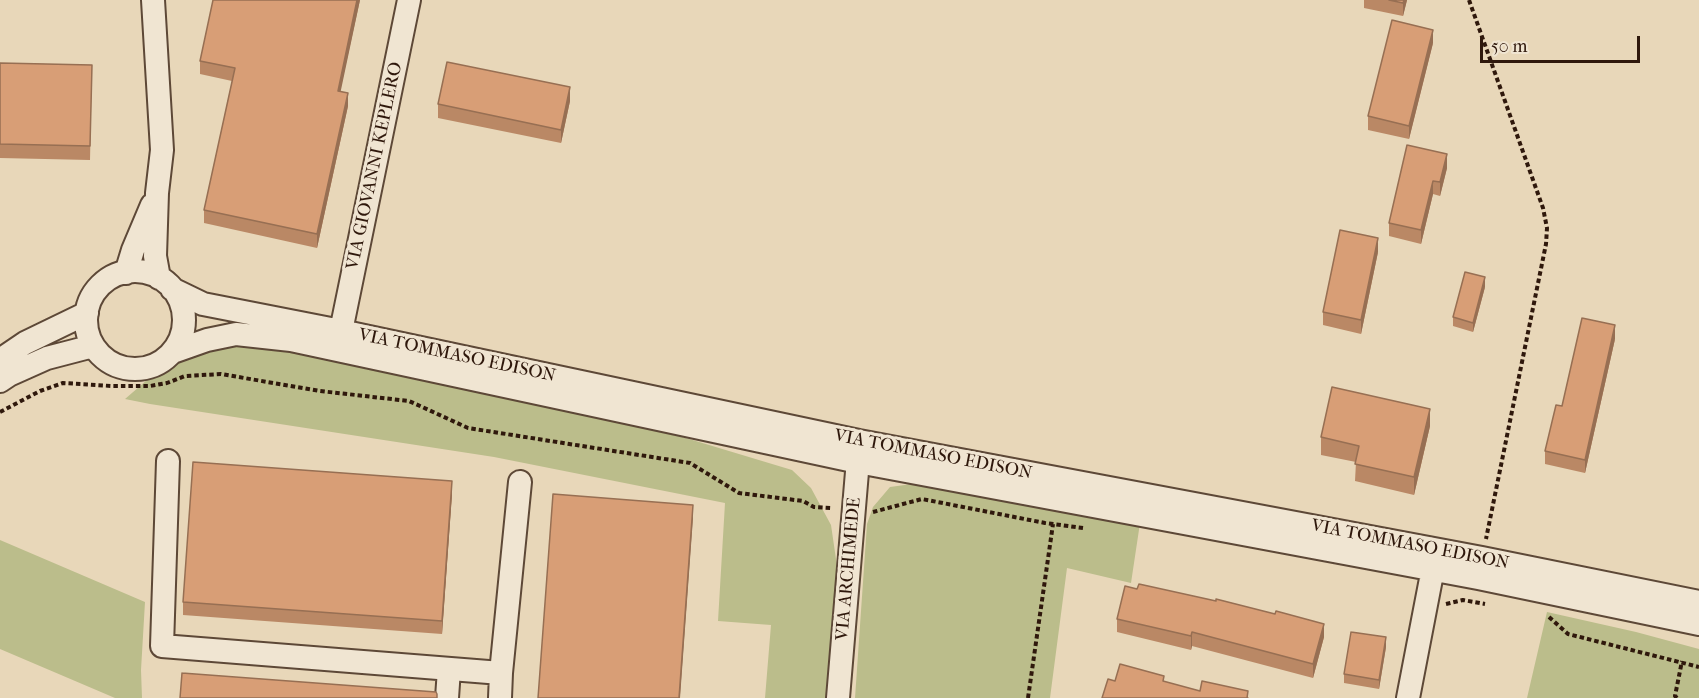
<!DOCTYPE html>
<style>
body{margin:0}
#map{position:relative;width:1699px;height:698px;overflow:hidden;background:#e8d7b9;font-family:"IM FELL French Canon",serif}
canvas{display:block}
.scale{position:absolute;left:1480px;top:36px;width:160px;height:27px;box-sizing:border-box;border:3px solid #2f180c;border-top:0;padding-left:8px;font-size:18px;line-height:21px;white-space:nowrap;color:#2f180c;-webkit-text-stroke:4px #f0e5d2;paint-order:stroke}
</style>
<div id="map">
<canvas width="1699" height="698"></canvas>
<div class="scale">50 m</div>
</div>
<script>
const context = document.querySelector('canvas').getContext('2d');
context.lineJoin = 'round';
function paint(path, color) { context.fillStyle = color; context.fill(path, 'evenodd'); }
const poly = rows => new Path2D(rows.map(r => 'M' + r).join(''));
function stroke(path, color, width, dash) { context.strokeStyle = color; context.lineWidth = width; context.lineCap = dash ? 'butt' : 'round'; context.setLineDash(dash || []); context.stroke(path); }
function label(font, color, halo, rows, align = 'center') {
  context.font = font + ' "IM FELL French Canon",serif'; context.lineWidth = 6; context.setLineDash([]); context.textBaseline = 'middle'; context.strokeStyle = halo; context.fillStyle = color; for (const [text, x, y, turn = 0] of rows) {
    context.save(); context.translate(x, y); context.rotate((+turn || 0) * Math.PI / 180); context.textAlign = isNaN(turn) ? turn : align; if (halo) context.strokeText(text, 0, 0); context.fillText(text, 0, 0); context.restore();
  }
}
paint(poly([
 [244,345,284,347,656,429,792,470,811,488,831,525,837,566,827,698,765,698,771,625,718,621,725,503,494,457,150,404,125,399,147,380,204,350],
 [919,483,1140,523,1131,583,1067,568,1050,698,855,698,867,524,873,507,890,487],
 [0,540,145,602,141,670,142,698,115,698,0,649],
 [1547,612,1636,632,1699,649,1699,698,1527,698]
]), '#bbbd8b');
const minor = poly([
 [153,0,162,150,157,193,155,256,159,278],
 '86 320a49 49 0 1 1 98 0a49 49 0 1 1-98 0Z',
 [126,273,133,250,152,205],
 [172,289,203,304,341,331,859,441,1482,558,1699,602],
 [341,331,409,0],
 [173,352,207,340,236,334,291,340,858,462,1478,578,1699,624],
 [0,360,25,343,87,313],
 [0,381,9,375,47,358,93,346],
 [168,461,162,646,501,673,500,698],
 [501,673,520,482],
 [447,698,449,669],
 [838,698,859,448],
 [1408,698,1435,558]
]);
stroke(minor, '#5d4837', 26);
stroke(poly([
 [1469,0,1543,208,1547,228,1546,244,1486,539],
 [0,412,40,391,63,383,112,386,150,386,167,383,185,376,221,374,320,391,409,401,468,428,690,463,739,493,803,501,814,507,832,508],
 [873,512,922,499,1045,523,1083,528],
 [1446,604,1463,600,1485,604],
 [1549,617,1568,634,1699,667],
 [1028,698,1053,524],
 [1677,698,1675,696,1682,661]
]), '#2f180c', 4, [4.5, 3]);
stroke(minor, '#f0e5d2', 22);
paint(poly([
 [213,0,360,0,340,91,348,106,317,248,204,223,204,210,232,81,200,74,200,61],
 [1364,0,1407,0,1403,16,1364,8],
 [1433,43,1409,139,1368,130,1368,116],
 [0,63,92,65,90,160,0,158],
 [570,101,561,143,438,118,438,104],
 [1407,145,1447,168,1440,196,1433,194,1421,244,1389,236,1389,223],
 [1378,252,1361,334,1323,325,1323,312],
 [1485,287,1473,332,1453,326,1453,317],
 [1615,339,1585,473,1545,464,1545,451],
 [1430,426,1414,495,1355,481,1356,462,1321,455,1321,437],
 [452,494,442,634,183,615,183,602],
 [1117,619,1324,637,1313,678,1192,646,1191,650,1117,632],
 [1386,647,1379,689,1344,683,1344,674]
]), '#ba8865');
paint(poly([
 [357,0,360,0,338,104,338,91],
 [1404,0,1407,0,1403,16,1403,3],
 [1433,30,1433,43,1409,139,1409,126],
 [570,87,570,101,561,143,561,130],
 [348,93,348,106,317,248,317,234],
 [1447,154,1447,168,1440,196,1440,182],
 [1433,181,1433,194,1421,244,1421,230],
 [1378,238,1378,252,1361,334,1361,320],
 [1485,277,1485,287,1473,332,1473,323],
 [1615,325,1615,339,1585,473,1585,460],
 [1430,409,1430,426,1414,495,1414,477],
 [452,481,452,494,442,634,442,621],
 [693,505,693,518,680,698,679,698],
 [1324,624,1324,637,1313,678,1313,664],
 [1192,632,1192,646,1191,650,1191,636],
 [1386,637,1386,647,1379,689,1379,680]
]), '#976f53');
const building = poly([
 [213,0,357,0,338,91,348,93,317,234,204,210,235,68,200,61,213,0],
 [1389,0,1404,0,1403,3,1389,0],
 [1392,20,1433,30,1409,126,1368,116,1392,20],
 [447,62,570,87,561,130,438,104,447,62],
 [0,63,92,65,90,146,0,144,0,63],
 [1407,145,1447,154,1440,182,1433,181,1421,230,1389,223,1407,145],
 [1340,230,1378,238,1361,320,1323,312,1340,230],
 [1465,272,1485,277,1473,323,1453,317,1465,272],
 [1582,318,1615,325,1585,460,1545,451,1556,405,1562,406,1582,318],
 [1332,387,1430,409,1414,477,1355,464,1359,446,1321,437,1332,387],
 [193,462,452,481,442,621,183,602,193,462],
 [553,494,693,505,679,698,538,698,553,494],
 [1139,584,1216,601,1216,599,1275,614,1276,611,1324,624,1313,664,1192,632,1191,636,1117,619,1125,586,1137,589,1139,584],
 [1351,632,1386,637,1379,680,1344,674,1351,632],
 [1120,664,1164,676,1163,681,1200,691,1202,681,1248,691,1247,698,1248,698,1102,698,1108,679,1115,681,1120,664],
 [182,673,436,692,437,694,437,698,180,698,182,673]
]);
paint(building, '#d89e76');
stroke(building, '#976f53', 1.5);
label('18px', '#2f180c', '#f0e5d2', [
 ["VIA GIOVANNI KEPLERO",375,166,-78],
 ["VIA TOMMASO EDISON",457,356,12],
 ["VIA TOMMASO EDISON",933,455,11],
 ["VIA TOMMASO EDISON",1410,545,11],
 ["VIA ARCHIMEDE",849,569,-85]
]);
</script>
